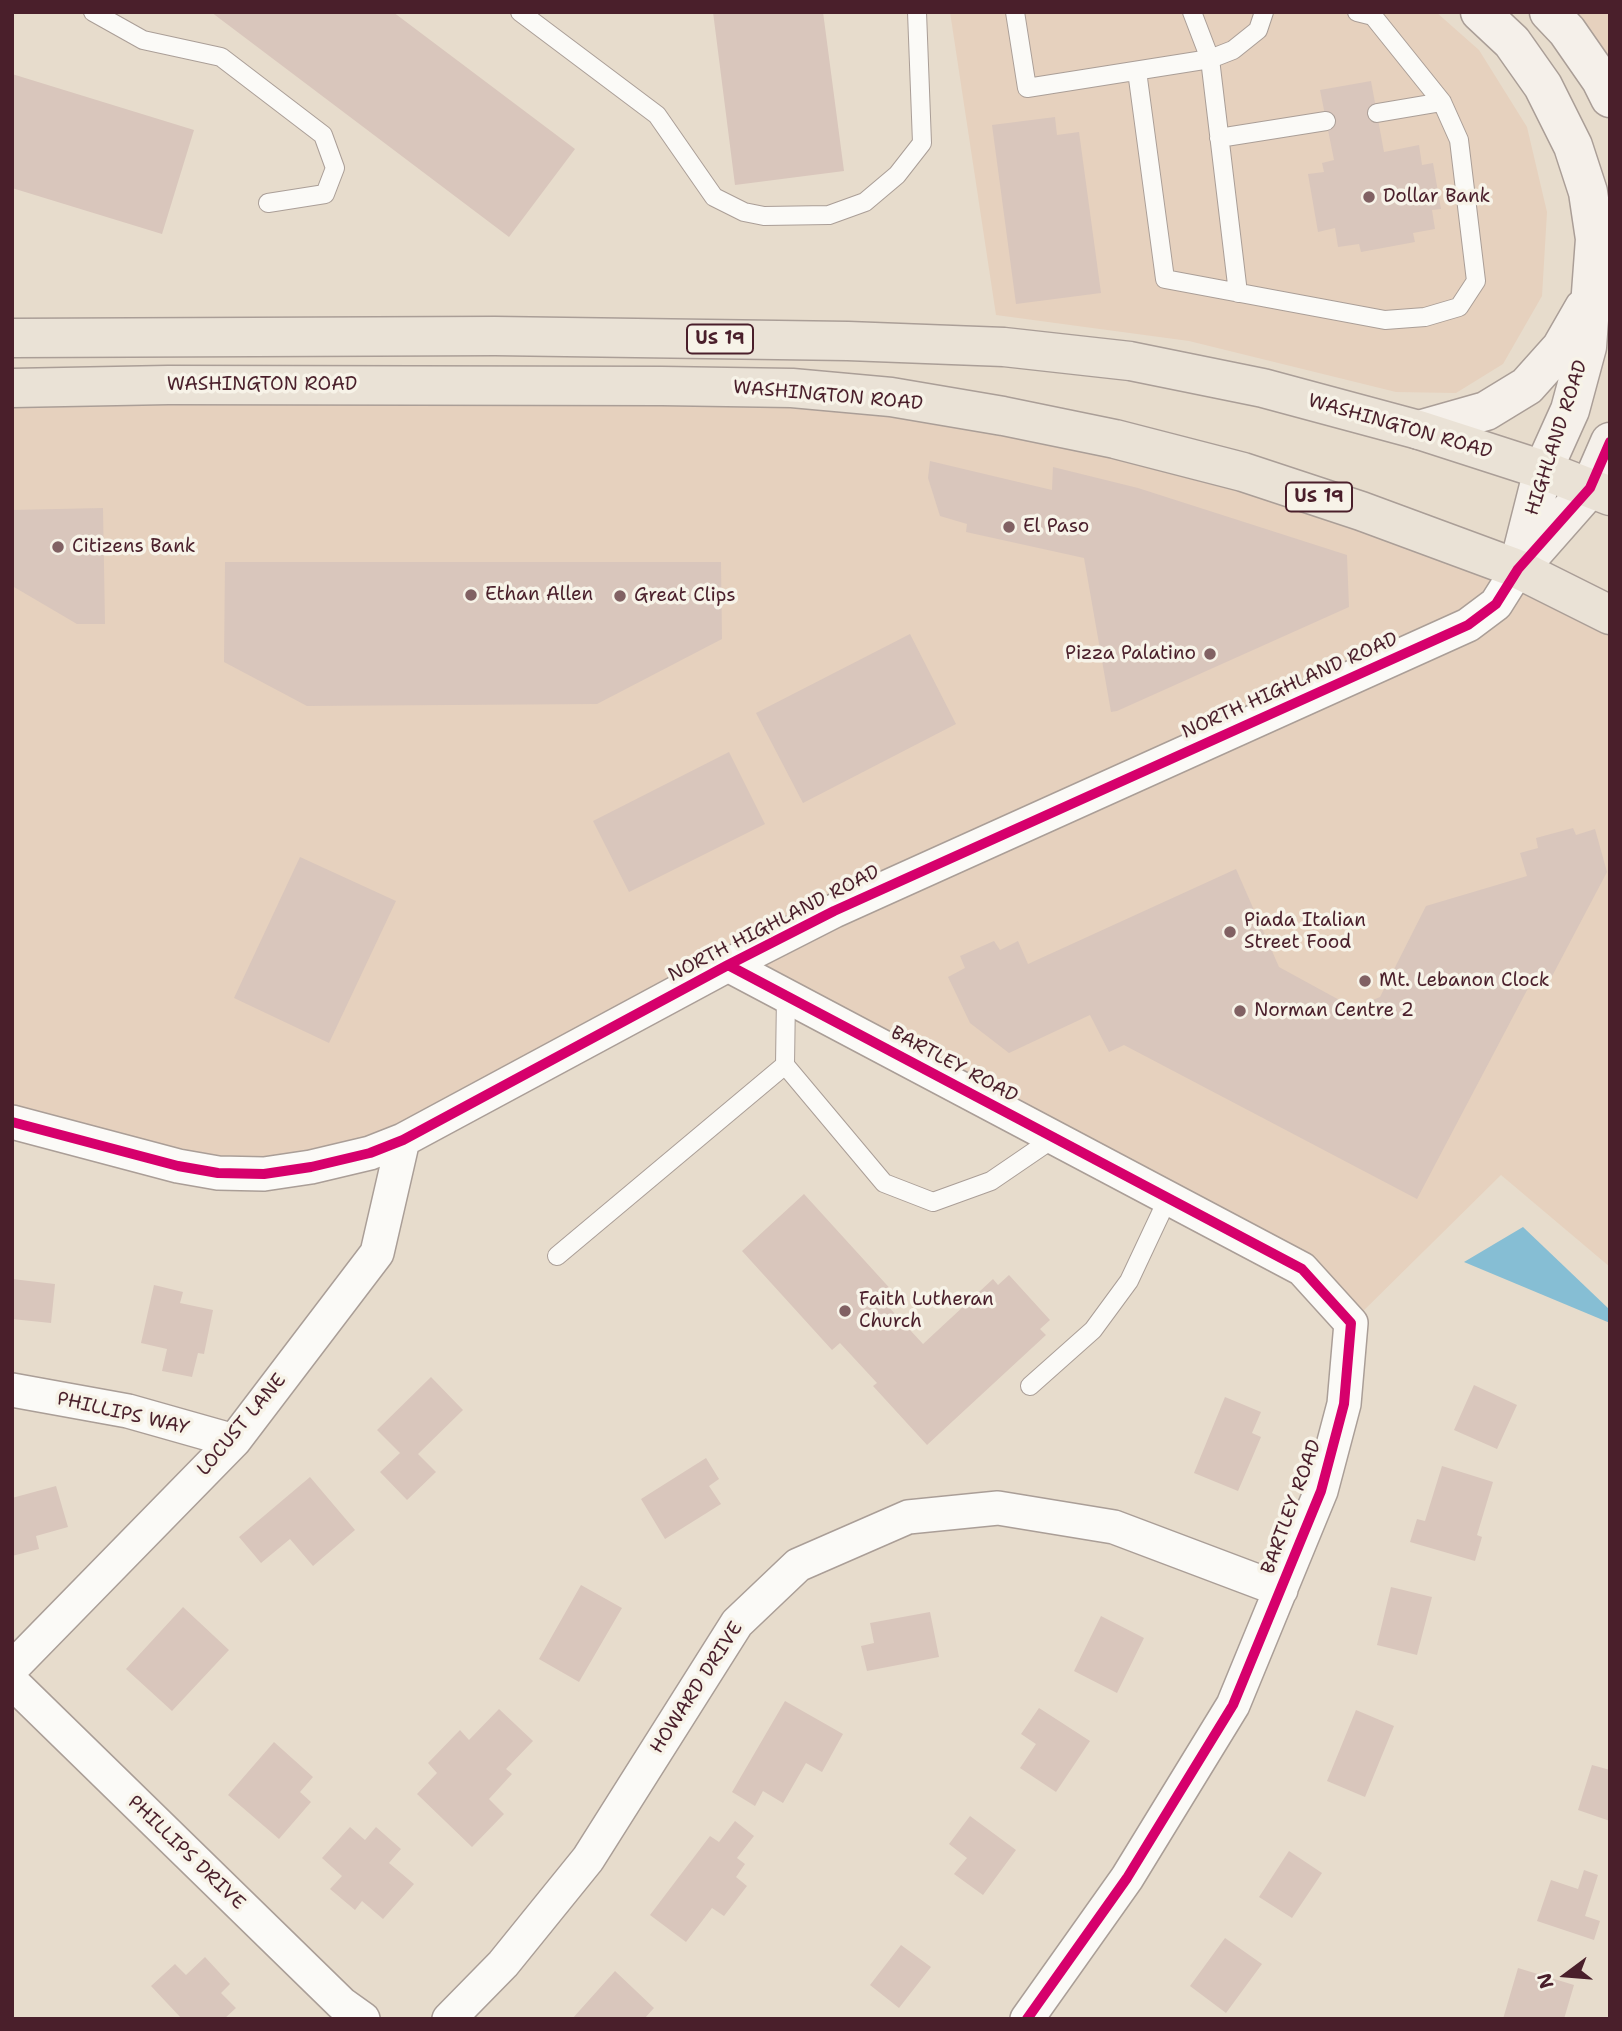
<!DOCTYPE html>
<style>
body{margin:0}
#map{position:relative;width:1622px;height:2031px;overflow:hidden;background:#e7dccc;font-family:"Shantell Sans",sans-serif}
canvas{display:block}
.frame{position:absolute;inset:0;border:14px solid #4a1f2b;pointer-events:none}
.north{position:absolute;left:1531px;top:1940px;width:70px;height:70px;-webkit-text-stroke:5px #f7f3e8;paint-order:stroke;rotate:254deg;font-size:19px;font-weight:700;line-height:28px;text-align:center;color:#4a1f2b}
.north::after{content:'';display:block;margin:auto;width:24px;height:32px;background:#4a1f2b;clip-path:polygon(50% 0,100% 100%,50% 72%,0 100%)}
</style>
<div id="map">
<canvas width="1622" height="2031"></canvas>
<div class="frame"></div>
<div class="north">N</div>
</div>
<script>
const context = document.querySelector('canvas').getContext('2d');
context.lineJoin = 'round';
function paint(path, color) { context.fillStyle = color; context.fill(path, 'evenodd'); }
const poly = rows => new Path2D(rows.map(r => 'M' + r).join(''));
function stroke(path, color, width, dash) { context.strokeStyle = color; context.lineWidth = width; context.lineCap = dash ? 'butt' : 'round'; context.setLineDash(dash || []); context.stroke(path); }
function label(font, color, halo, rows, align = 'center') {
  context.font = font + ' "Shantell Sans",sans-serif'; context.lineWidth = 7; context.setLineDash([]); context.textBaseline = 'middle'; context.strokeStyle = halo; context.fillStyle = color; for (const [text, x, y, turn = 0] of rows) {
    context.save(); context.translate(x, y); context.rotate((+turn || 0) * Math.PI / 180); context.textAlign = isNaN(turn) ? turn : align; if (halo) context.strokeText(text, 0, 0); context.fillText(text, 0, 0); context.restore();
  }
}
paint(poly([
 [950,12,1436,12,1479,50,1527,127,1547,212,1542,296,1503,364,1456,393,1396,392,1189,341,996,315],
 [1549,12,1610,12,1610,98],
 [662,386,1115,439,1610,615,1610,1267,1501,1175,1351,1323,1301,1269,728,965,403,1140,264,1174,12,1122,12,388]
]), '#e6d1be');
paint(poly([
 [1523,1227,1610,1310,1610,1323,1464,1262]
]), '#86bed4');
paint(poly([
 [211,12,393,12,575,149,509,237],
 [713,12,823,12,844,171,735,185],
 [12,74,194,130,162,234,12,188],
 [1371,81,1384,152,1419,145,1422,165,1433,163,1441,209,1432,210,1435,229,1413,233,1415,242,1361,252,1359,244,1338,247,1335,228,1318,232,1308,174,1324,172,1322,163,1334,160,1320,90],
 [1055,117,1057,135,1079,132,1101,293,1016,304,992,125],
 [930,461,1052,490,1053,467,1138,488,1347,555,1349,607,1117,711,1111,712,1084,558,966,532,967,524,940,516,928,478],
 [103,508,105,624,77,624,14,587,12,510],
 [225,562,721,562,722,639,597,704,307,706,224,662],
 [910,634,956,724,803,803,756,713],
 [729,752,765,824,629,892,593,821],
 [1573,828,1576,835,1595,829,1607,872,1549,982,1535,975,1417,1199,1124,1045,1109,1052,1090,1015,1009,1053,970,1023,948,977,965,968,960,956,994,941,1000,950,1018,941,1028,964,1236,869,1279,967,1354,1008,1380,997,1426,906,1527,876,1520,853,1538,848,1536,838],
 [300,857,396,901,329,1043,234,998],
 [804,1194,895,1294,885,1303,923,1344,993,1279,998,1285,1009,1275,1050,1320,1040,1329,1046,1335,927,1445,873,1386,877,1383,840,1343,832,1350,742,1251],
 [12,1279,55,1284,51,1323,12,1319],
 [154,1285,183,1292,180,1303,213,1310,204,1354,198,1353,192,1377,162,1371,167,1349,141,1343],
 [431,1377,463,1410,418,1454,436,1472,407,1500,380,1472,400,1453,377,1430],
 [1474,1385,1517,1405,1497,1449,1454,1430],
 [1225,1397,1261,1412,1252,1433,1261,1437,1238,1491,1194,1473],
 [706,1458,719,1479,709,1486,721,1504,665,1539,641,1499],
 [1442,1466,1493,1482,1477,1535,1482,1537,1475,1561,1410,1542,1417,1519,1425,1521],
 [310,1477,355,1530,313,1566,290,1539,261,1563,239,1537],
 [56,1486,68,1527,36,1536,39,1549,12,1556,12,1498],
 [581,1585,622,1608,579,1682,539,1659],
 [1391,1587,1432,1597,1417,1655,1377,1645],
 [183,1607,229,1650,172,1711,126,1669],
 [930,1612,939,1657,867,1671,861,1646,874,1643,870,1623],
 [1101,1616,1144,1638,1117,1693,1074,1671],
 [785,1701,843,1734,822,1772,806,1763,783,1803,763,1791,755,1806,732,1792],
 [1039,1708,1090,1741,1056,1792,1020,1768,1036,1744,1021,1734],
 [499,1709,533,1741,506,1769,512,1774,489,1799,504,1814,472,1847,417,1794,437,1773,428,1763,460,1730,469,1740],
 [1356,1710,1394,1726,1365,1797,1327,1781],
 [274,1742,313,1777,300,1792,311,1802,279,1839,228,1795],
 [1592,1765,1610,1770,1610,1821,1578,1810],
 [970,1816,1016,1850,983,1895,954,1874,967,1858,949,1844],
 [735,1821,754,1836,737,1858,745,1864,736,1877,747,1886,724,1916,712,1908,686,1942,650,1915,710,1836,719,1842],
 [350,1827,365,1840,376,1827,401,1849,389,1863,414,1884,383,1919,362,1901,355,1910,330,1889,342,1876,322,1858],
 [1289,1851,1322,1873,1292,1918,1259,1897],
 [1584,1870,1598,1875,1585,1916,1600,1921,1594,1940,1537,1921,1551,1880,1578,1889],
 [1225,1938,1262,1964,1226,2013,1190,1986],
 [901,1945,931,1967,899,2008,870,1985],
 [205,1957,230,1984,221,1993,236,2008,224,2019,182,2019,151,1986,175,1964,186,1975],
 [1518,1968,1574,1985,1564,2019,1503,2019],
 [615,1971,654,2008,644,2019,572,2019]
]), '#d9c6bc');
const lane = poly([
 [93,12,143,40,221,57,323,135,335,168,325,194,268,203],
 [520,12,657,115,714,197,744,212,764,216,829,215,865,202,897,175,922,143,917,12],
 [1015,12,1027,88,1210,59,1233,50,1258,30,1264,12],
 [1192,12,1210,59,1238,293],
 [1137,71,1165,279,1385,320,1425,317,1459,307,1476,281,1459,140,1442,102,1373,16,1357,12],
 [1377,113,1442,102],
 [1219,138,1326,121],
 [786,996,785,1065,884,1183,933,1202,991,1181,1054,1138],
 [557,1256,785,1065],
 [1030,1386,1093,1330,1129,1281,1168,1198]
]);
const street = poly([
 [728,965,1302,1269,1351,1323,1344,1404,1321,1491,1233,1705,1127,1878,1027,2019],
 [12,1122,178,1166,218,1173,264,1174,311,1167,370,1153,403,1140,728,965,834,911,1468,625,1496,604,1518,569],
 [12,1390,128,1411,234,1441],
 [12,1668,234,1441,377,1253,403,1140],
 [12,1682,342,2004,363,2019],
 [449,2019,503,1964,588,1859,737,1623,798,1565,908,1517,998,1508,1114,1527,1281,1590]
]);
const secondary = poly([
 [1480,12,1512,42,1543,86,1573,146,1588,192,1595,239,1587,347,1570,410,1543,470,1518,569],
 [1549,12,1567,31,1601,80,1610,98],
 [1419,430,1486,411,1527,386,1561,348,1584,308],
 [1523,564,1590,488,1610,442]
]);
const primary = poly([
 [12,338,495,336,848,341,1004,347,1130,361,1263,388,1419,430,1543,470,1610,496],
 [12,388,168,385,662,386,792,388,891,397,1003,416,1115,439,1243,472,1361,511,1518,569,1610,615]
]);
stroke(lane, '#aa9e97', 20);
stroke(street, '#aa9e97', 36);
stroke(secondary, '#aa9e97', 41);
stroke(primary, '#aa9e97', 41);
stroke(lane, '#fbfaf7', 18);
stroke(street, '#fbfaf7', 33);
stroke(secondary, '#f5f0ea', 38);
stroke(primary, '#eae2d6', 38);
stroke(poly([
 [728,965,1302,1269,1351,1323,1344,1404,1321,1491,1233,1705,1127,1878,1027,2019],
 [12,1122,178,1166,218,1173,264,1174,311,1167,370,1153,403,1140,728,965,834,911,1468,625,1496,604,1518,569,1590,488,1610,442]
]), '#d6006c', 10);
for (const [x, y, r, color] of [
 [1369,197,7,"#816163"],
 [1009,527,7,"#816163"],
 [58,547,7,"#816163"],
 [471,595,7,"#816163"],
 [620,596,7,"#816163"],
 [1210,654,7,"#816163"],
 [1230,932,7,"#816163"],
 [1365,981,7,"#816163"],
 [1240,1011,7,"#816163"],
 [845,1311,7,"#816163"]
]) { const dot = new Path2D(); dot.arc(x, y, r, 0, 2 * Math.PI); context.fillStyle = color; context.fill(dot); stroke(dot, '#f7f3e8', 2.5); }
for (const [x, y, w] of [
 [720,339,66],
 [1319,497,66]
]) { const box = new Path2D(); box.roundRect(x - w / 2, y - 14.5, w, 29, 5); context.fillStyle = '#f7f3e8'; context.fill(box); stroke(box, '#4a1f2b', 2); }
label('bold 18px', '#4a1f2b', null, [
 ["US 19",720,339],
 ["US 19",1319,497]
]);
label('19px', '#4a1f2b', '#f7f3e8', [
 ["Dollar Bank",1383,197],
 ["El Paso",1023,527],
 ["Citizens Bank",72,547],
 ["Ethan Allen",485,595],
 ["Great Clips",634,596],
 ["Pizza Palatino",1196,654,"right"],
 ["Piada Italian",1244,921],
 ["Street Food",1244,943],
 ["Mt. Lebanon Clock",1379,981],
 ["Norman Centre 2",1254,1011],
 ["Faith Lutheran",859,1300],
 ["Church",859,1322]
], 'left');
label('19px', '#4a1f2b', '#f7f3e8', [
 ["WASHINGTON ROAD",262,385],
 ["WASHINGTON ROAD",828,396,5],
 ["WASHINGTON ROAD",1400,427,16],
 ["HIGHLAND ROAD",1557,438,-72],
 ["NORTH HIGHLAND ROAD",1290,686,-24],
 ["NORTH HIGHLAND ROAD",774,924,-27],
 ["BARTLEY ROAD",954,1065,28],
 ["PHILLIPS WAY",123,1414,13],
 ["LOCUST LANE",242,1425,-50],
 ["BARTLEY ROAD",1292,1507,-70],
 ["HOWARD DRIVE",697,1688,-57],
 ["PHILLIPS DRIVE",186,1853,44]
]);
</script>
